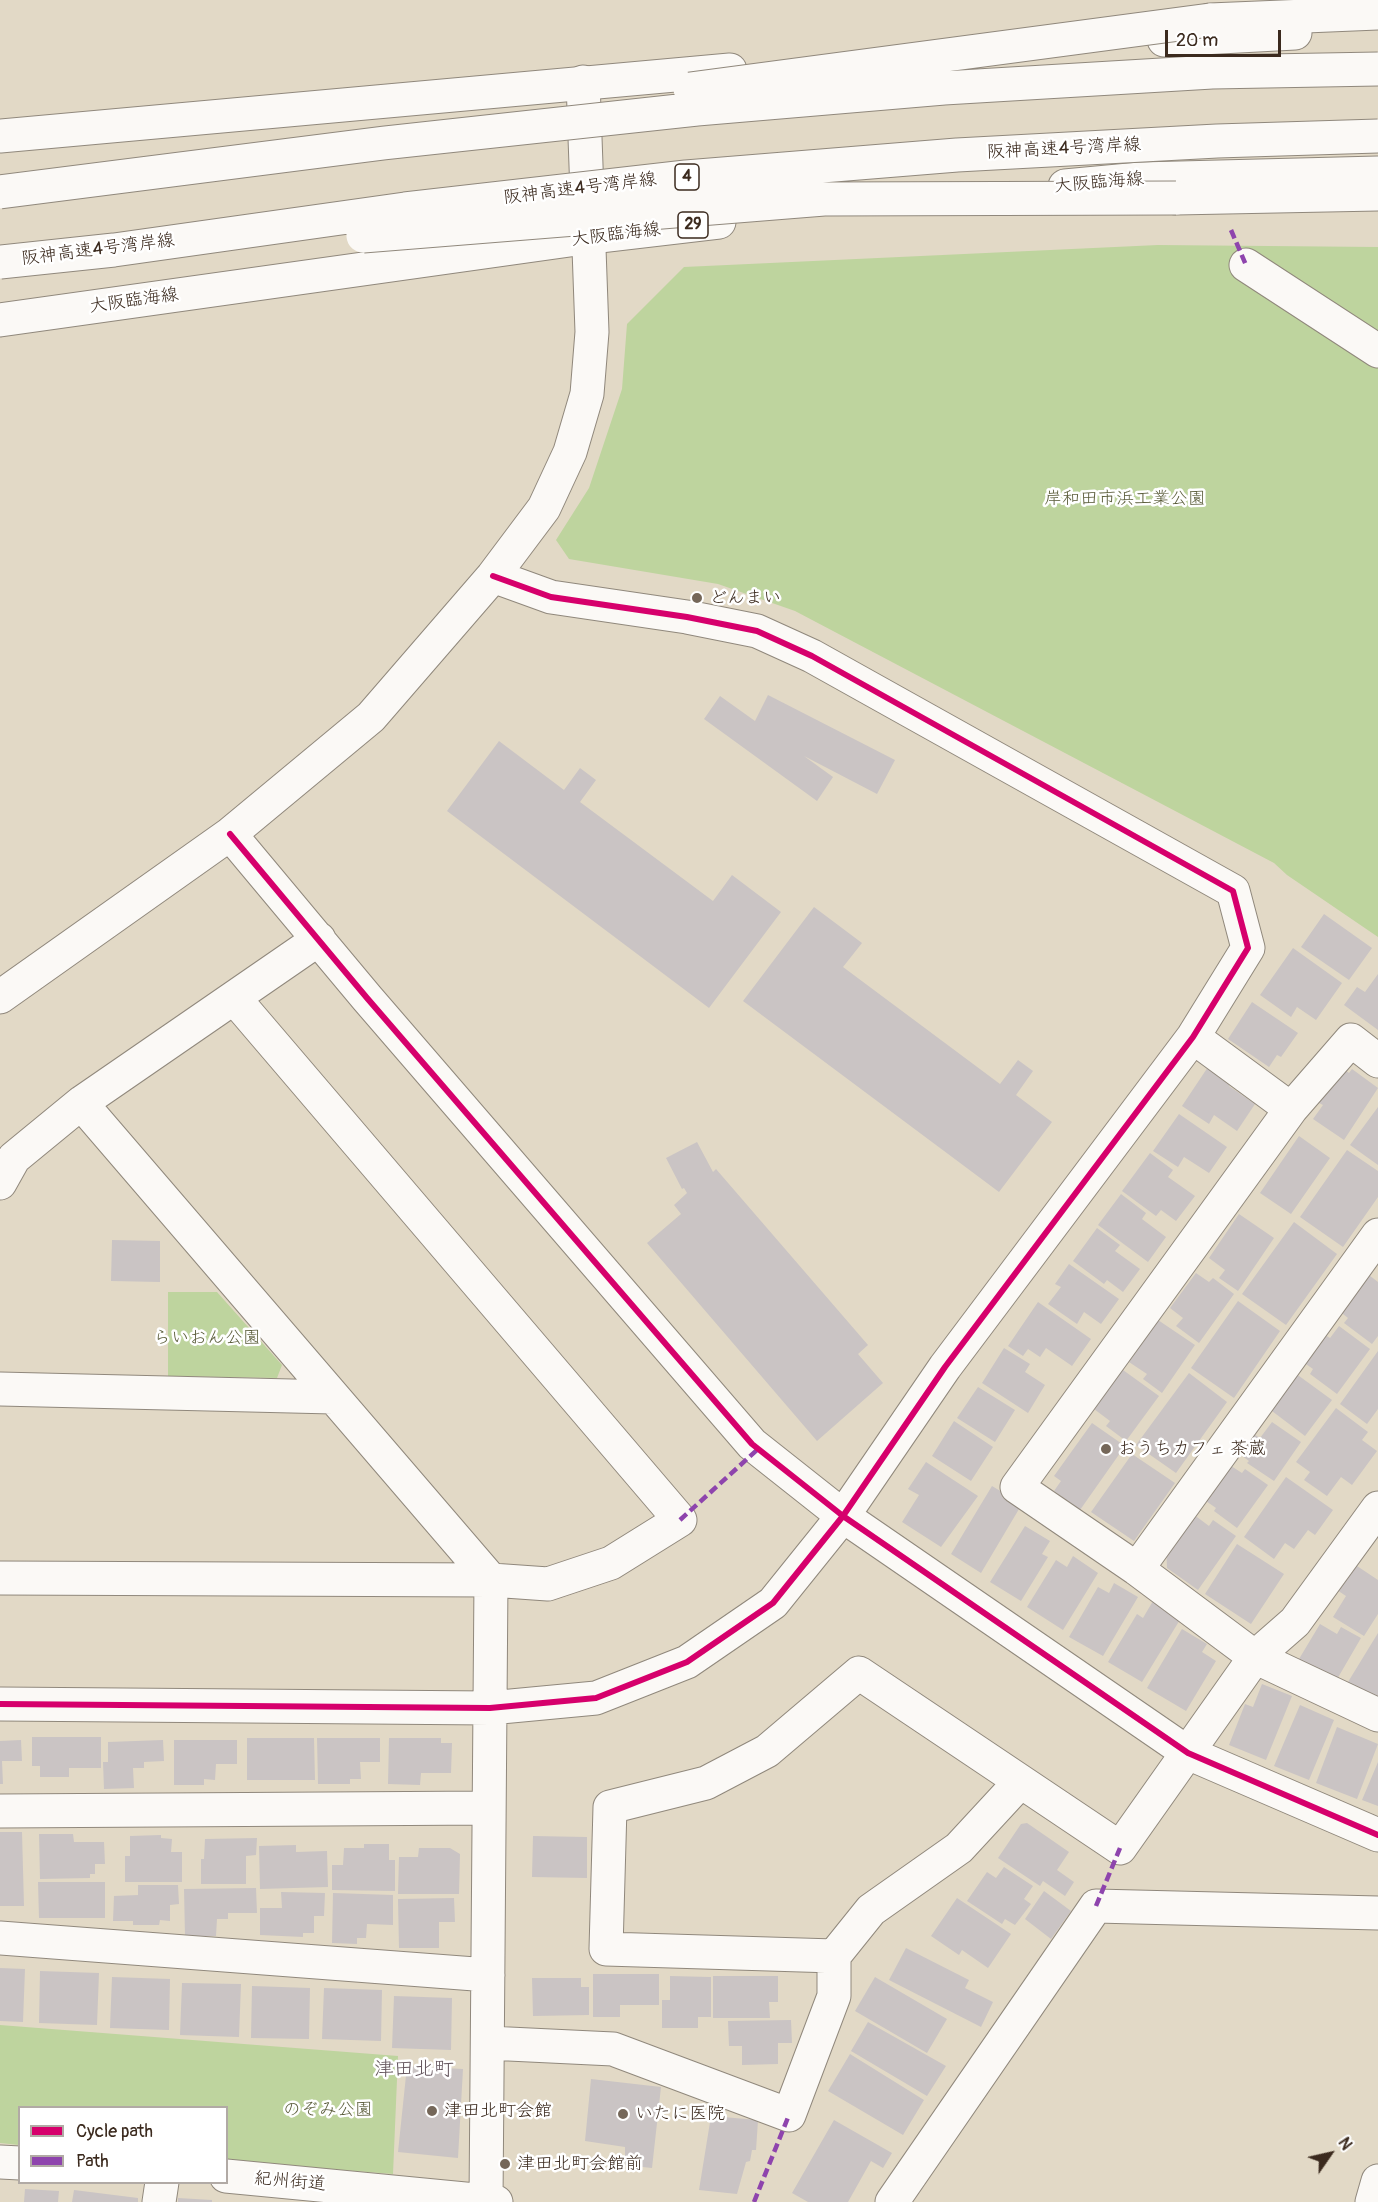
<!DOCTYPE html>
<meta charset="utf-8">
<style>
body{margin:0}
#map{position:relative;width:1378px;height:2202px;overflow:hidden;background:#e2d9c6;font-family:Pangolin,sans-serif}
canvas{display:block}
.legend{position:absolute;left:18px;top:2106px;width:210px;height:78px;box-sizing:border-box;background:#fff;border:2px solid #b1aaa5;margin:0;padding:8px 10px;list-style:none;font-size:18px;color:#3b2a1e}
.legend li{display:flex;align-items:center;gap:12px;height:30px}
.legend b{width:30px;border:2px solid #b1aaa5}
.north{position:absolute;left:1300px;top:2124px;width:60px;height:60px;-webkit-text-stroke:4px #fff;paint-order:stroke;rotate:56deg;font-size:16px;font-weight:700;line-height:24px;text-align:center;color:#3b2a1e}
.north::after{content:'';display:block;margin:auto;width:21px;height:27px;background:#3b2a1e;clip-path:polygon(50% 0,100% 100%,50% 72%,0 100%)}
.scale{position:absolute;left:1165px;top:30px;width:116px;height:27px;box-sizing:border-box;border:3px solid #3b2a1e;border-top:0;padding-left:8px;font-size:18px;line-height:21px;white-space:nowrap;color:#3b2a1e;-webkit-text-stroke:4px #fff;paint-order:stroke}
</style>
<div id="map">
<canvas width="1378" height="2202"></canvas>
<ul class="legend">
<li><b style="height:8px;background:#d6006c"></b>Cycle path</li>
<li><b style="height:8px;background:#8e44ad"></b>Path</li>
</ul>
<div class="north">N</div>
<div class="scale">20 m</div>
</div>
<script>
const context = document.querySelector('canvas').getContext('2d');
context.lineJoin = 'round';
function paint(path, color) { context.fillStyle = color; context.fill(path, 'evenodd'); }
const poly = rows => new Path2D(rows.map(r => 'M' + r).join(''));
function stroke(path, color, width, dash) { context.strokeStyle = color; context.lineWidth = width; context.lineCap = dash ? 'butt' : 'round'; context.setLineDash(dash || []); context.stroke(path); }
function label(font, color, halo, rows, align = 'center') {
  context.font = font + ' Pangolin,"Klee One",sans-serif'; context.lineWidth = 5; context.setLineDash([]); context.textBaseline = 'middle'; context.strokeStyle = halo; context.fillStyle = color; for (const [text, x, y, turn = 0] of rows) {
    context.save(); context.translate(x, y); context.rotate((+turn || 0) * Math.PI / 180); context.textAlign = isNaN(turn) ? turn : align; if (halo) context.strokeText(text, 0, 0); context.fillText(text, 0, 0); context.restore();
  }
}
paint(poly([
 [1158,245,1378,247,1378,937,1287,875,1274,863,795,611,718,584,569,559,556,540,589,488,622,389,627,324,684,267],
 [168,1292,217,1292,282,1365,277,1378,168,1376],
 [0,2025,398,2056,393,2174,227,2161,226,2108,20,2108,19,2145,0,2143]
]), '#bed49e');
paint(poly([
 [768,695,895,760,877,794,804,756,833,777,817,801,704,719,720,696,755,721],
 [499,741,564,790,580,768,596,780,580,802,713,901,732,875,781,912,709,1008,447,811],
 [814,907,862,943,843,967,1000,1084,1018,1060,1033,1071,1016,1095,1052,1122,999,1192,743,1001],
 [1324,914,1372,948,1349,980,1301,947],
 [1293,948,1342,983,1316,1020,1297,1007,1291,1017,1260,995],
 [1378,974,1378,1030,1344,1005,1357,987,1365,992],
 [1252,1002,1298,1033,1281,1057,1277,1055,1269,1067,1228,1039],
 [1212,1061,1235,1077,1229,1086,1255,1104,1237,1131,1214,1115,1209,1124,1182,1106],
 [1341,1067,1349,1073,1352,1069,1378,1088,1344,1140,1313,1119,1323,1105,1317,1102],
 [1378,1107,1378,1165,1350,1145],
 [1179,1114,1227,1147,1209,1173,1184,1157,1178,1167,1153,1151],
 [1299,1136,1330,1158,1291,1214,1260,1193],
 [697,1142,713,1172,716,1169,868,1345,858,1354,883,1383,817,1441,647,1243,681,1214,674,1205,687,1193,684,1188,682,1189,666,1158],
 [1347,1150,1378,1171,1378,1197,1343,1247,1300,1217],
 [1150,1153,1173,1170,1168,1177,1195,1196,1176,1221,1161,1210,1156,1216,1122,1191],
 [1121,1194,1146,1213,1142,1219,1166,1237,1148,1262,1098,1225],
 [1239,1214,1274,1238,1238,1291,1219,1278,1225,1270,1209,1258],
 [1294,1222,1337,1254,1286,1325,1242,1294],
 [1097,1228,1120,1245,1115,1251,1140,1269,1123,1292,1107,1280,1104,1284,1073,1261],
 [112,1240,160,1241,160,1282,111,1281],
 [1069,1264,1119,1299,1101,1324,1084,1312,1077,1324,1048,1304,1061,1287,1055,1284],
 [1365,1272,1378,1282,1378,1336,1372,1344,1344,1323,1348,1318,1338,1310],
 [1196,1273,1209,1282,1213,1278,1234,1294,1199,1343,1176,1326,1183,1318,1170,1308],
 [1238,1301,1280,1331,1234,1398,1191,1368],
 [1038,1302,1091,1339,1072,1366,1046,1348,1040,1357,1028,1349,1023,1356,1008,1346],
 [1158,1320,1195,1345,1162,1393,1143,1379,1147,1374,1129,1362],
 [1339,1326,1370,1349,1337,1394,1310,1374,1313,1369,1303,1362,1323,1334,1330,1338],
 [1004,1348,1030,1364,1025,1372,1045,1385,1028,1413,982,1383],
 [1378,1351,1378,1409,1367,1424,1340,1404],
 [1123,1370,1159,1396,1126,1441,1106,1426,1110,1421,1094,1409],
 [1189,1373,1227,1402,1176,1473,1136,1445],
 [1295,1373,1332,1400,1305,1436,1268,1408],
 [978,1387,1015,1410,995,1442,957,1418],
 [1336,1408,1368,1432,1362,1440,1377,1451,1352,1485,1341,1477,1327,1496,1304,1480,1310,1472,1296,1462],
 [954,1421,993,1447,971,1481,932,1456],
 [1272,1422,1301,1442,1274,1481,1247,1463,1249,1461,1238,1453,1252,1433,1260,1438],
 [1092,1423,1125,1446,1080,1510,1054,1491,1061,1481,1054,1476],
 [1132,1454,1175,1483,1134,1541,1091,1512],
 [926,1462,978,1496,941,1547,902,1522,919,1495,908,1489],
 [1228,1464,1242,1473,1245,1469,1268,1485,1237,1528,1214,1511,1216,1508,1203,1499],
 [1286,1477,1333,1510,1315,1535,1308,1530,1294,1549,1285,1543,1274,1559,1244,1537],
 [992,1486,1022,1504,981,1573,951,1554],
 [1189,1511,1209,1526,1213,1520,1236,1536,1198,1590,1167,1568,1166,1543],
 [1025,1526,1050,1541,1042,1554,1048,1557,1021,1601,990,1582],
 [1237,1544,1284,1574,1251,1624,1205,1594],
 [1073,1556,1098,1573,1063,1630,1027,1607,1056,1560,1067,1567],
 [1354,1564,1378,1580,1378,1614,1364,1636,1333,1617,1346,1596,1337,1590],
 [1114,1583,1138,1597,1103,1656,1069,1637,1098,1587,1109,1593],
 [1153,1601,1181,1618,1142,1682,1108,1662,1137,1614,1143,1618],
 [1320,1624,1337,1634,1341,1627,1361,1638,1336,1681,1299,1659],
 [1182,1629,1207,1644,1202,1652,1216,1661,1186,1711,1147,1688],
 [1378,1633,1378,1701,1348,1682],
 [1262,1684,1292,1696,1266,1760,1229,1745,1245,1704,1253,1707],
 [1300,1705,1334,1720,1309,1780,1274,1766],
 [1337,1727,1378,1744,1357,1799,1316,1783],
 [32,1737,101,1737,101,1768,69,1768,69,1777,40,1777,40,1766,32,1766],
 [247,1738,314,1738,315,1780,247,1780],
 [317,1738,380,1738,380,1762,360,1762,361,1779,350,1779,350,1784,318,1784],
 [389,1738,441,1738,441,1743,452,1743,451,1773,421,1773,420,1785,388,1784],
 [21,1740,22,1761,2,1761,3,1784,0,1784,0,1741],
 [163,1740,164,1761,144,1762,144,1768,133,1768,134,1788,104,1789,103,1762,108,1762,108,1742],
 [174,1740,237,1740,237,1764,216,1764,215,1780,204,1779,204,1785,174,1785],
 [1378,1762,1378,1806,1362,1800],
 [1027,1823,1069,1852,1057,1870,1074,1882,1065,1896,1043,1881,1040,1886,998,1858,1021,1824],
 [0,1832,22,1832,24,1906,0,1906],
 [39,1834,73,1834,74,1842,104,1842,105,1864,95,1864,95,1874,90,1874,90,1878,40,1879],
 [161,1835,161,1838,172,1839,171,1852,182,1852,182,1882,125,1882,125,1856,130,1856,130,1836],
 [533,1836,587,1837,587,1878,532,1877],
 [257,1838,256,1855,246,1856,246,1884,201,1884,201,1859,204,1859,205,1839],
 [364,1844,389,1844,389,1860,395,1860,395,1891,332,1890,332,1865,343,1865,344,1848,364,1848],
 [296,1845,296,1852,327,1851,328,1887,260,1889,259,1846],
 [419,1848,450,1848,460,1854,459,1894,398,1894,399,1857,418,1857],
 [1004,1867,1033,1886,1024,1899,1031,1904,1015,1925,1005,1919,1002,1924,967,1901,987,1872,996,1878],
 [38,1882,105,1882,105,1918,39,1918],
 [138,1885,178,1885,179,1904,170,1905,170,1921,160,1920,159,1925,133,1925,133,1921,113,1921,114,1896,138,1895],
 [256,1888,257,1913,228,1913,228,1919,217,1919,216,1936,185,1936,184,1889],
 [1044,1891,1071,1911,1051,1939,1025,1919],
 [281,1892,325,1893,324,1916,314,1916,314,1933,303,1933,303,1937,260,1935,260,1908,282,1908],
 [333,1893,393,1895,393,1925,367,1924,366,1938,357,1938,357,1944,332,1943],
 [454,1898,455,1922,439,1922,439,1948,399,1948,398,1899],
 [957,1898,1011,1934,988,1968,962,1950,959,1955,931,1936],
 [906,1948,969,1980,965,1988,993,2002,981,2027,889,1980],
 [0,1968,25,1969,23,2022,0,2021],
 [40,1971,99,1973,97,2025,39,2023],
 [593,1974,659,1974,659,2005,620,2005,620,2017,593,2017],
 [670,1976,711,1977,711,2017,698,2017,698,2028,662,2028,662,2000,670,2000],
 [713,1976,778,1976,778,2002,769,2002,770,2018,713,2018],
 [112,1977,170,1979,169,2030,110,2028],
 [875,1977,947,2019,927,2053,855,2011],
 [532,1978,581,1978,581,1987,589,1987,589,2015,533,2016],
 [182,1983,241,1984,239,2037,180,2035],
 [252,1986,310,1988,309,2039,251,2038],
 [324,1988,382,1990,381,2041,322,2039],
 [394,1996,452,1998,451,2050,392,2048],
 [791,2020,792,2043,778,2043,778,2064,742,2065,742,2046,729,2046,728,2021],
 [868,2022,946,2066,927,2096,851,2051],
 [850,2054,924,2100,903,2135,828,2091],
 [407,2066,463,2069,458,2158,398,2152],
 [591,2079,661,2087,652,2168,625,2165,625,2147,585,2141],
 [711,2116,758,2120,756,2150,752,2150,750,2161,746,2162,737,2194,699,2190],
 [834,2120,892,2153,883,2168,871,2161,848,2202,808,2202,792,2193],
 [25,2189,59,2191,58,2202,24,2202],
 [74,2190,138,2198,138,2202,72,2202],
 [178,2198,212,2200,212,2202,178,2202]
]), '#cac4c4');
const minor = poly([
 [1246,265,1378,351],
 [230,834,367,998,752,1444,843,1516,1188,1753,1378,1835],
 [0,997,230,834,371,717,493,576,544,508,570,452,587,394,592,332,583,82],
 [1193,1037,1291,1109],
 [1378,1061,1351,1040,1291,1109,1017,1487,1137,1569,1255,1657,1378,1715],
 [81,1103,491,1580,486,2201],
 [0,1183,14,1158,81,1103,319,939],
 [0,1389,333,1397],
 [1137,1569,1378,1235],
 [0,1578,491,1580,548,1584,611,1563,680,1520,235,999],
 [0,1704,490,1708,596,1698,687,1662,773,1603,843,1516,945,1367,1193,1037,1248,948,1233,891,812,656,757,631,687,617,551,597,493,576],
 [0,1811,489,1808],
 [0,1938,488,1975],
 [834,1956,606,1949,610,1807,706,1783,767,1751,859,1673,1120,1848,1255,1657,1295,1622,1378,1508],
 [488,2043,613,2049,789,2115,834,1996,834,1956,871,1910,959,1848,1020,1782],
 [0,2162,20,2163],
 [226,2176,496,2202],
 [159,2202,162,2182],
 [892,2202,1096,1906,1378,1913],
 [1372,2202,1378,2181]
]);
const major = poly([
 [1164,40,1295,33],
 [0,136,730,70],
 [1065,186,1140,179,1378,173],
 [0,320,591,237,719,222]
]);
const highway = poly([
 [1210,20,1378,13],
 [1176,198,1378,194]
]);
stroke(minor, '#90887c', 35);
stroke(major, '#90887c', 35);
stroke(highway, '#90887c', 35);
stroke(minor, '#fbf9f6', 33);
stroke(major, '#fbf9f6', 33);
stroke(highway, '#fbf9f6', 33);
const highwayBridge = poly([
 [690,89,1210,20],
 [0,192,384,143,697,109,944,88,1212,72,1378,69],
 [363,236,824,199,1176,198],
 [0,262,114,250,405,209,686,177,957,155,1217,141,1378,136]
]);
stroke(highwayBridge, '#90887c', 35, []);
stroke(highwayBridge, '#fbf9f6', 33);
stroke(poly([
 [1231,230,1246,265],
 [680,1520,758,1449],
 [1096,1906,1120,1848],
 [754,2202,789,2115]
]), '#8e44ad', 4.5, [9, 4.5]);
stroke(poly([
 [230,834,367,998,752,1444,843,1516,1188,1753,1378,1835],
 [0,1704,490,1708,596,1698,687,1662,773,1603,843,1516,945,1367,1193,1037,1248,948,1233,891,812,656,757,631,687,617,551,597,493,576]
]), '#d6006c', 6);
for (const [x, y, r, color] of [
 [697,598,6,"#756759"],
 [1106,1449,6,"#756759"],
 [432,2111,6,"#756759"],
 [623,2114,6,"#756759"],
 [505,2164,6,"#756759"]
]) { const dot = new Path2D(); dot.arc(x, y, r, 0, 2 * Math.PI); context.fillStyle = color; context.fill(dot); stroke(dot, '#fff', 2); }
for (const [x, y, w] of [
 [687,177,24],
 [693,225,30]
]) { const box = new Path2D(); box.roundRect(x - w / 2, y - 13, w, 26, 4.5); context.fillStyle = '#fff'; context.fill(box); stroke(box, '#3b2a1e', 1.5); }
label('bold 16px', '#3b2a1e', null, [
 ["4",687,177],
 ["29",693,225]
]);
label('18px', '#3b2a1e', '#fff', [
 ["阪神高速4号湾岸線",1064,149,-3],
 ["大阪臨海線",1099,183,-5],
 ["阪神高速4号湾岸線",580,189,-7],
 ["大阪臨海線",616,235,-7],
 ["阪神高速4号湾岸線",98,250,-7],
 ["大阪臨海線",134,301,-8],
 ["紀州街道",290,2182,5]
]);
label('18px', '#5a5c3a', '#fff', [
 ["岸和田市浜工業公園",1125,499],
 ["らいおん公園",207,1338],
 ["のぞみ公園",328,2110]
]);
label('18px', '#3b2a1e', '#fff', [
 ["どんまい",709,598],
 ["おうちカフェ 茶蔵",1118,1449],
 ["津田北町会館",444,2111],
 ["いたに医院",635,2114],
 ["津田北町会館前",517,2164]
], 'left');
label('20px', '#64555d', '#fff', [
 ["津田北町",414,2070]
]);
</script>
